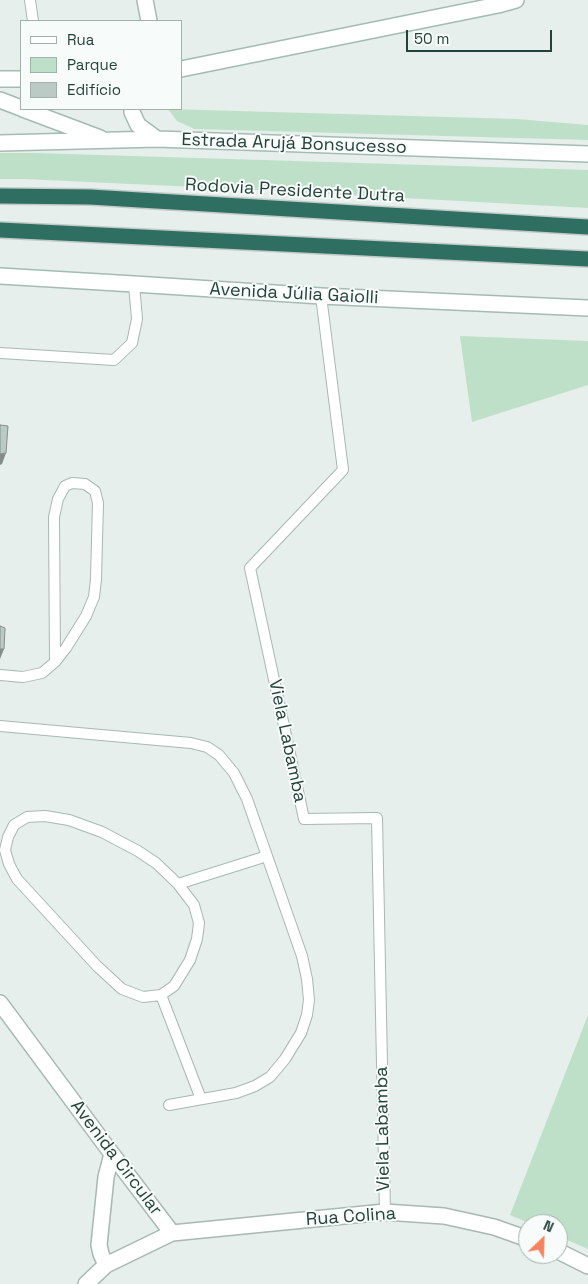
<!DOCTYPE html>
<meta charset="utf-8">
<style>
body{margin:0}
#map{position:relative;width:588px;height:1284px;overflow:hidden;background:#e6efeb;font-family:"Space Grotesk",sans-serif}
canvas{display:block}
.legend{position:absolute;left:20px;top:20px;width:162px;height:90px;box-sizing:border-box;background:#f7fbf9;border:1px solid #a3b1ad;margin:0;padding:6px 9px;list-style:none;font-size:15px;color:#24423a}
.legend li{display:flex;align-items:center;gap:10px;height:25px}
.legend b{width:25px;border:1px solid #a3b1ad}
.north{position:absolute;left:518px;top:1214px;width:50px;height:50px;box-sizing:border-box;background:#f7fbf9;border:1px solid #a3b1ad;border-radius:50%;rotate:24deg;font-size:14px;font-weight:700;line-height:20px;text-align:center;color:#24423a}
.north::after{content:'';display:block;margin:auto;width:18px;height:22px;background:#f4845f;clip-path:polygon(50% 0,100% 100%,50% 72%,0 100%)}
.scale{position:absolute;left:406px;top:30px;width:146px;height:22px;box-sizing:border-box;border:2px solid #24423a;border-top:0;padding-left:6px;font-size:15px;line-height:18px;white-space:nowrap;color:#24423a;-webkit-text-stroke:4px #f7fbf9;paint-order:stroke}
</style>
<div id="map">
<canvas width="588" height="1284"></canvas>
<ul class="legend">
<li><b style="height:6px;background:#fff"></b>Rua</li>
<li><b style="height:14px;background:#bfe0c8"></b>Parque</li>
<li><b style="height:14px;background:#bbcac4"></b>Edifício</li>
</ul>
<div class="north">N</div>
<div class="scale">50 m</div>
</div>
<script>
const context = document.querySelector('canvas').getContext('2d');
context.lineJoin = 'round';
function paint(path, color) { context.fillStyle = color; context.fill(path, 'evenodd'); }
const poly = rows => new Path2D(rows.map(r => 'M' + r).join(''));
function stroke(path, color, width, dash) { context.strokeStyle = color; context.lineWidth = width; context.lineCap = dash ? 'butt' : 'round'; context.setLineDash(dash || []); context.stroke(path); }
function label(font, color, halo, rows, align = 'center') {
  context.font = font + ' "Space Grotesk",sans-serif'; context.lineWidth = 4; context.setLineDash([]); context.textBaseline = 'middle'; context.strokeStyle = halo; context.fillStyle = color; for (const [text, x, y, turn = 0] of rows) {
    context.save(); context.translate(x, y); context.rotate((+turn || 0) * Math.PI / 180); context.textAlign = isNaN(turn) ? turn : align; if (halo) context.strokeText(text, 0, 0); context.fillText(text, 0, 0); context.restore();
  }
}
paint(poly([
 [168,109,517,119,588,125,588,140,194,129,177,121],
 [0,153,35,153,588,170,588,208,239,189,24,179,0,179],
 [460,336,588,341,588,385,472,422],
 [588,1015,588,1249,558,1236,558,1224,531,1224,510,1215]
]), '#bfe0c8');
const lane = poly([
 [30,0,33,21],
 [321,296,343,470,250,568,304,819,377,818,385,1212],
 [0,353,114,360,132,343,137,319,134,284],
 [0,675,23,677,42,673,55,662,66,648,86,616,94,597,96,579,98,503,95,491,85,484,72,483,65,486,58,499,54,517,55,662],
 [0,726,191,743,207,747,219,755,234,773,247,799,302,956,307,979,309,1000,307,1015,301,1033,285,1059,270,1077,255,1086,236,1093,169,1105],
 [45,816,69,820,102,832,138,851,156,863,178,884,194,905,199,923,197,939,190,960,174,986,161,995,143,997,122,989,97,966,17,879,9,864,5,850,8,837,14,825,27,817,45,816],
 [178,884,267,856],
 [161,995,201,1099]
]);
const street = poly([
 [145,0,149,21],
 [0,1003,112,1154,172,1233],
 [558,1251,588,1266],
 [106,1265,101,1254,99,1245,106,1177,112,1154],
 [86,1284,106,1265,172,1233,385,1212,444,1216,494,1227,528,1239]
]);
const secondary = poly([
 [181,69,498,5,516,0],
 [0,79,21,79],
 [0,100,21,108],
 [23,109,100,138],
 [132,109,132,112,138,125,157,139],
 [0,143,157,139,588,154],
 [0,276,134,284,321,296,588,308]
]);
const highway = poly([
 [0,196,90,197,588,227],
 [0,230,588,259]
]);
stroke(lane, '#a8b8b2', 12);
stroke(street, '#a8b8b2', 18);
stroke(secondary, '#a4bbb3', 18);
stroke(highway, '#c2cac8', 18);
stroke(lane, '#fff', 10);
stroke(street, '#fff', 15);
stroke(secondary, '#fff', 15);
stroke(highway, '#2f6f62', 15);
paint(poly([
 [6,453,2,464,0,465,0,454],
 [0,649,4,649,0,659]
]), '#838d89');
const building = poly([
 [0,425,8,426,6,453,0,454,0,425],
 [0,626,5,628,4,649,0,649,0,626]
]);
paint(building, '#bbcac4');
stroke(building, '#838d89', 1);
label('18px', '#24423a', '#f7fbf9', [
 ["Estrada Arujá Bonsucesso",294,144,2],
 ["Rodovia Presidente Dutra",295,191,3],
 ["Avenida Júlia Gaiolli",294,294,3],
 ["Viela Labamba",287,741,78],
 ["Viela Labamba",383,1129,-91],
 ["Avenida Circular",116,1158,53],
 ["Rua Colina",351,1217,-4]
]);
</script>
